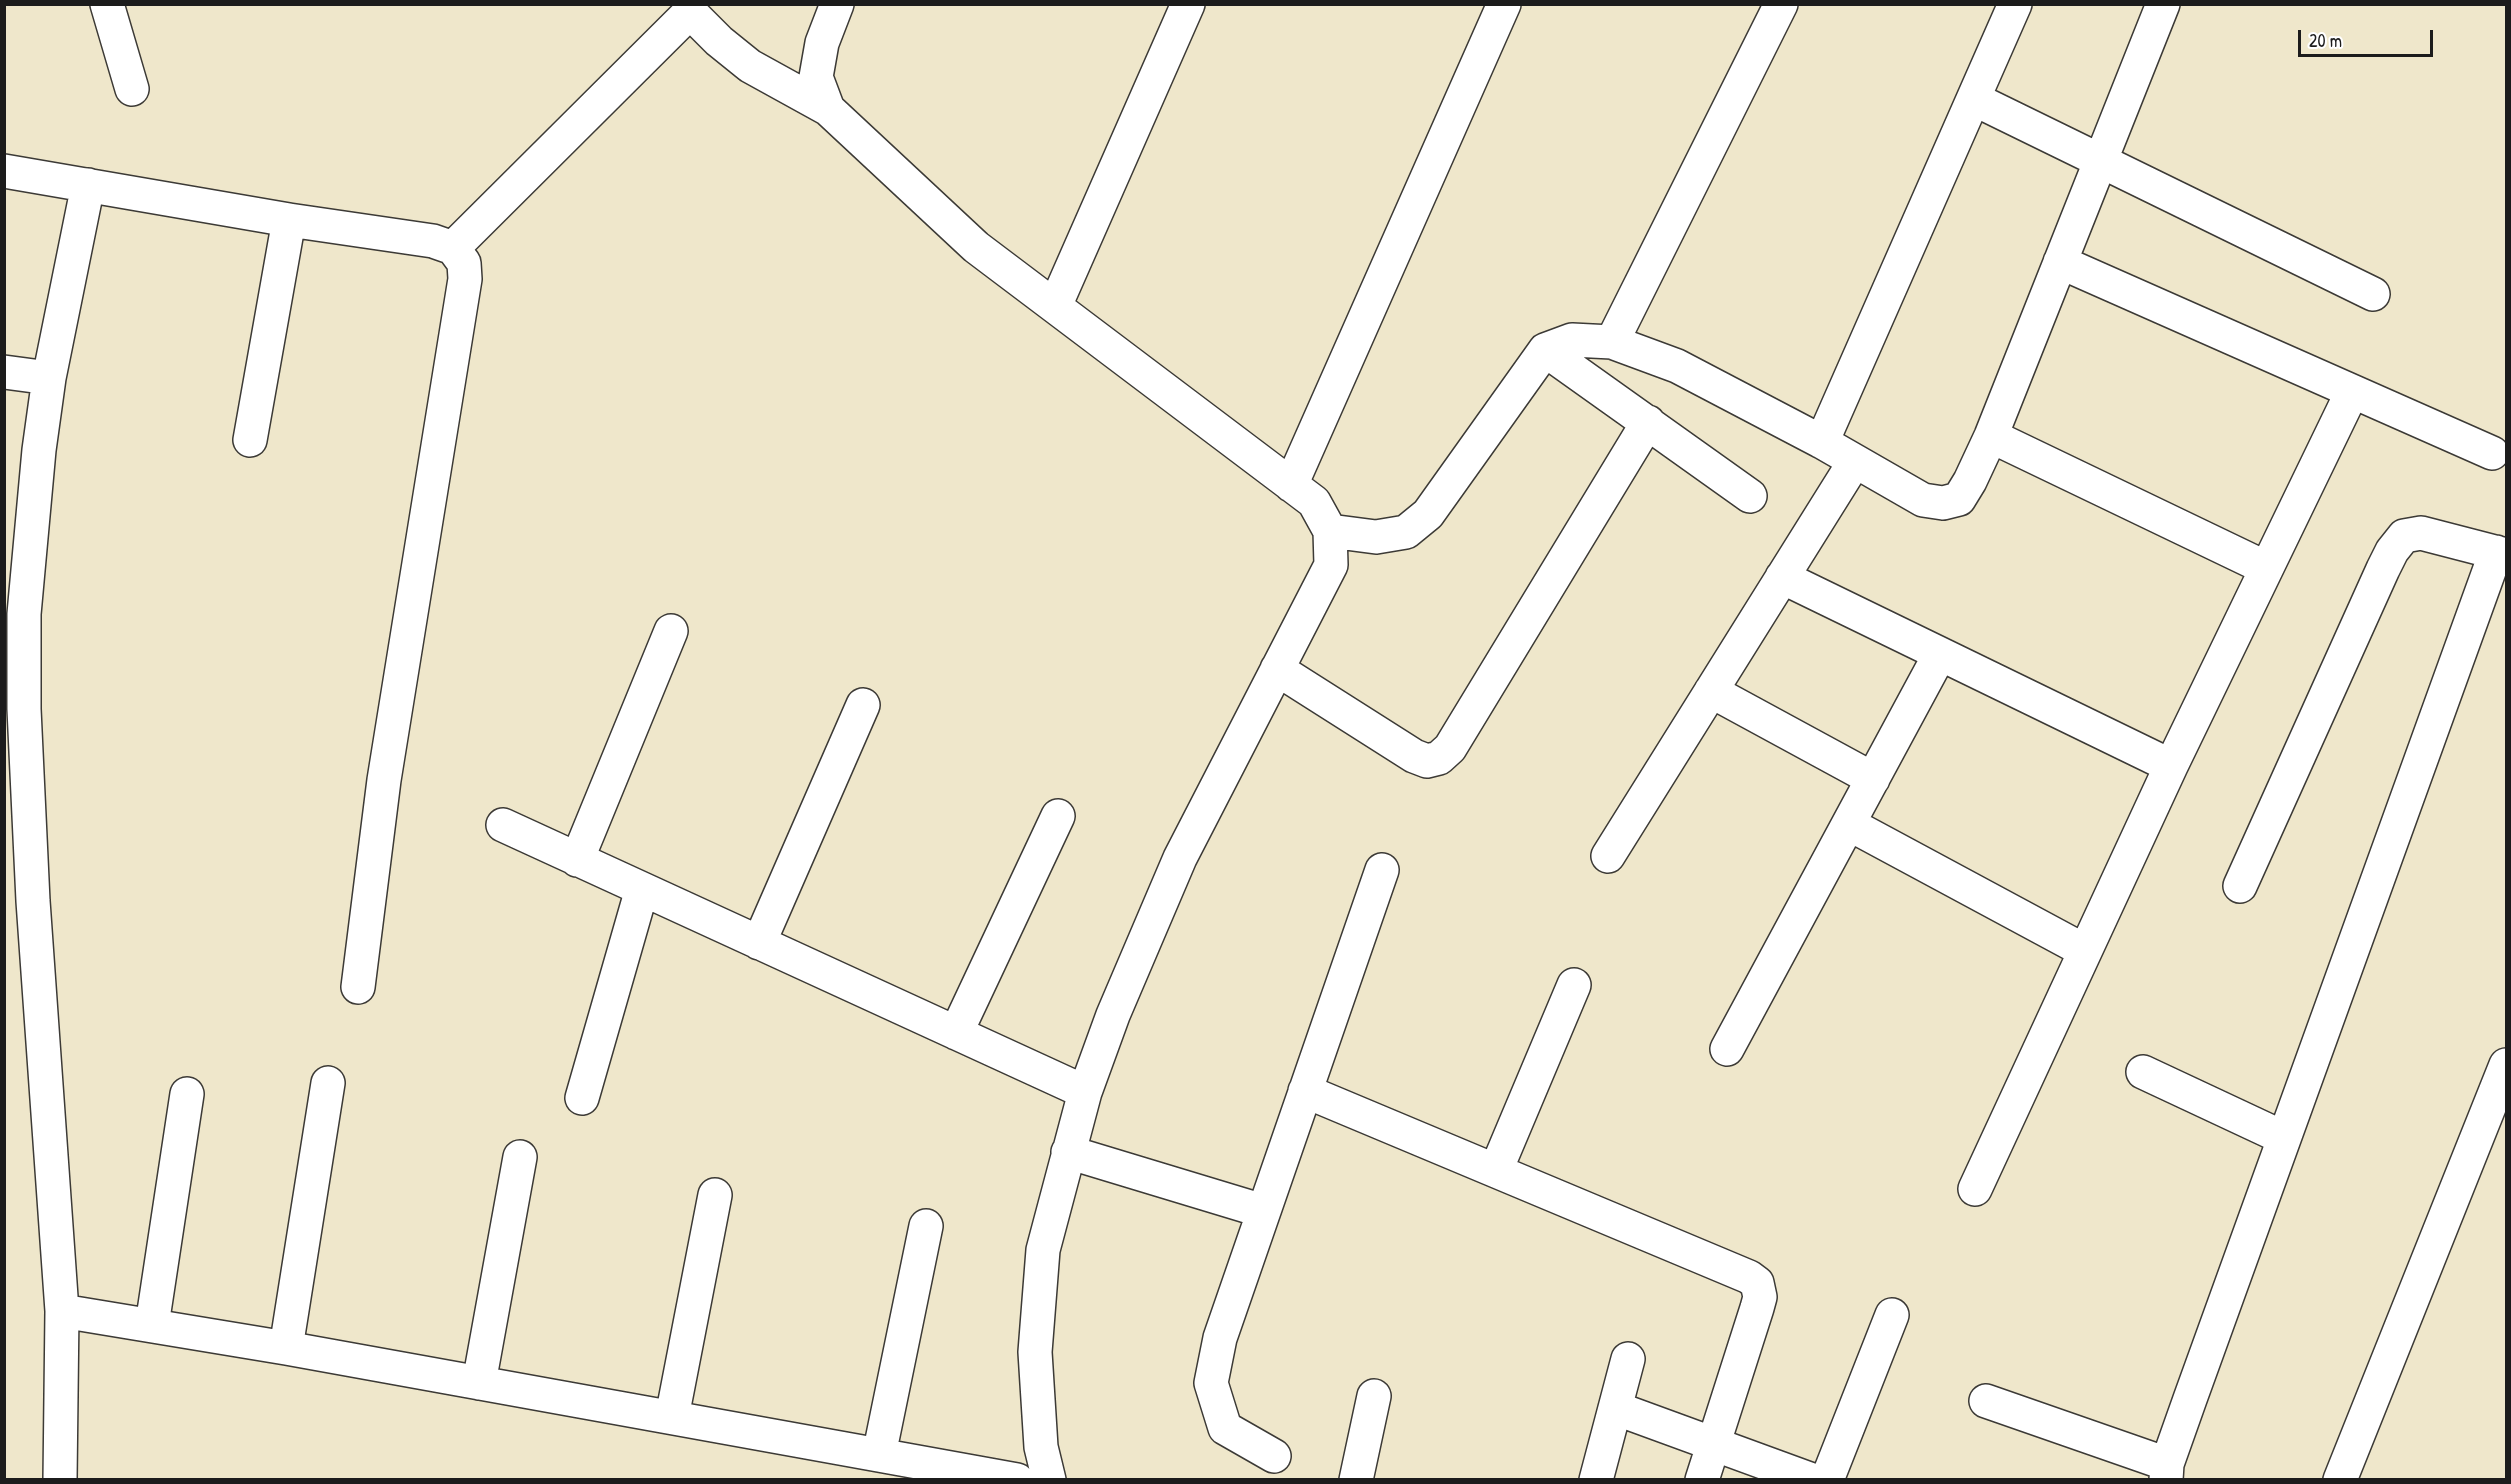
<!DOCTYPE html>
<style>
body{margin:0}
#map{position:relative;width:2511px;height:1484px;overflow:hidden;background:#efe7cb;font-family:"Patrick Hand",sans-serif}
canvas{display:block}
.frame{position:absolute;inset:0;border:6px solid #1c1c1c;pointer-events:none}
.scale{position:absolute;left:2298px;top:30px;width:135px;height:27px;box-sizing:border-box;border:3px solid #1c1c1c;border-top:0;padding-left:8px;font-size:18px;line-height:21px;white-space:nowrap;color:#1c1c1c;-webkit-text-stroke:4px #fff;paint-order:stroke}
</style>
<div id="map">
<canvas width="2511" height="1484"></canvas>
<div class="frame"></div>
<div class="scale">20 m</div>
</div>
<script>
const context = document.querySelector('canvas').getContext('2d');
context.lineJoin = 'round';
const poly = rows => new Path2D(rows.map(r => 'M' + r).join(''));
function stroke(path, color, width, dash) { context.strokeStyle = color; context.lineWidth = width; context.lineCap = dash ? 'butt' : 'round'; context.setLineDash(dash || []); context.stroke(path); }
const street = poly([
 [107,4,132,89],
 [837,4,822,43,816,77,828,109,976,247,1314,502,1330,531,1331,565,1180,858,1113,1015,1085,1092,1043,1250,1035,1352,1041,1447,1049,1480],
 [1974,99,2373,294],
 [4,171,289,220,433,241,453,248,464,263,465,279,384,780,358,987],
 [453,248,690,12,719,41,750,66,828,109],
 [2060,262,2492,453],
 [1055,306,1188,4],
 [1612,342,1781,4],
 [1545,350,1750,496],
 [4,372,49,378],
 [1991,436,2266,568],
 [250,440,289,220],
 [1822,442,2015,4],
 [1291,485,1504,4],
 [1330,531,1376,537,1406,532,1428,514,1545,350,1572,340,1612,342,1677,366,1822,442,1923,500,1943,503,1959,499,1970,481,1991,436,2163,4],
 [1782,577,2171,766],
 [1277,669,1414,756,1427,761,1439,758,1450,748,1648,422],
 [1711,691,1873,779],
 [1849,824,2085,951],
 [503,825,1085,1092],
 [1608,856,1855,461],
 [577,860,671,631],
 [2240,886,2383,569,2392,551,2404,536,2421,533,2506,555],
 [759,943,863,705],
 [956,1033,1058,816],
 [1727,1049,1940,654],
 [2143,1072,2284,1138],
 [1305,1091,1749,1277,1757,1283,1760,1297,1757,1308,1702,1480],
 [582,1098,642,889],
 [1068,1152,1263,1211],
 [1496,1170,1574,985],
 [1975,1189,2171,766,2352,392],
 [62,1311,286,1348,1017,1480],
 [152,1325,187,1094],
 [286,1348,328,1083],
 [479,1383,520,1157],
 [1986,1401,2167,1464],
 [1615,1408,1812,1480],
 [672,1417,715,1195],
 [879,1455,926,1226],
 [1274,1456,1225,1428,1211,1383,1220,1338,1382,870],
 [60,1480,62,1311,33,901,24,709,24,614,39,450,49,378,88,185],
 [1356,1480,1374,1396],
 [1596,1480,1628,1359],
 [1827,1480,1892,1315],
 [2166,1480,2167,1464,2190,1399,2496,552],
 [2340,1480,2506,1065]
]);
stroke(street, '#3c3a36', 36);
stroke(street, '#fff', 33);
</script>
